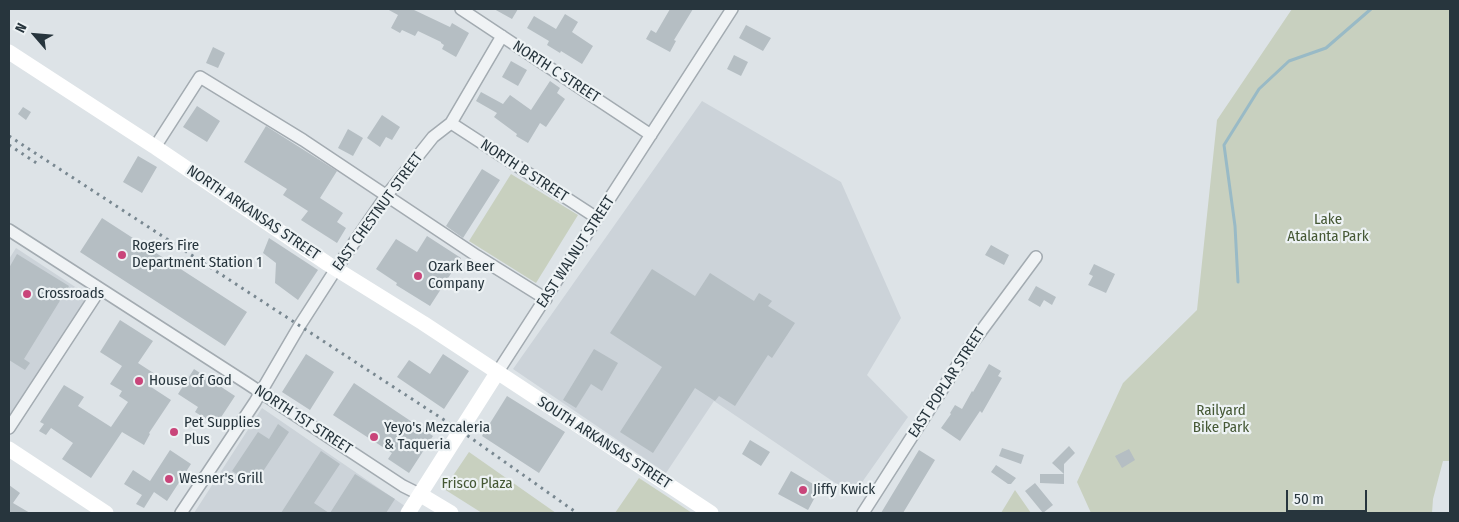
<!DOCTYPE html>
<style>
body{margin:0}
#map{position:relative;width:1459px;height:522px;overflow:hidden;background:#dde3e7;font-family:"Fira Sans Condensed",sans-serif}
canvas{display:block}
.frame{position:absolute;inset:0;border:10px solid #27353d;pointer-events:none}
.north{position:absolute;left:10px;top:10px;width:50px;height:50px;-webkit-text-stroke:4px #edf2f4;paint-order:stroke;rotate:297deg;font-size:14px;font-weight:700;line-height:20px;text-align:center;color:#27353d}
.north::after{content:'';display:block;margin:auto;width:18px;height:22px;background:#27353d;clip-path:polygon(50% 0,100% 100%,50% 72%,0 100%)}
.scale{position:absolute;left:1286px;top:490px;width:81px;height:22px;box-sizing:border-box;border:2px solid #27353d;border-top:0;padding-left:6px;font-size:15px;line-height:18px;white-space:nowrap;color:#27353d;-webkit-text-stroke:4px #edf2f4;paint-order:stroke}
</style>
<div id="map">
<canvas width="1459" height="522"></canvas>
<div class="frame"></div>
<div class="north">N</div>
<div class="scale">50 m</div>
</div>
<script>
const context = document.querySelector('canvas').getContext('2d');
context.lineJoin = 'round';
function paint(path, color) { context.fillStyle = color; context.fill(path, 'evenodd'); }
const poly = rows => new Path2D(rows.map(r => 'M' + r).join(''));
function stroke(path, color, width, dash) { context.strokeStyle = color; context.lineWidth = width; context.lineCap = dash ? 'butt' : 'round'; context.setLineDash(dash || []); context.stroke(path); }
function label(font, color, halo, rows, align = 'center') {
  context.font = font + ' "Fira Sans Condensed",sans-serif'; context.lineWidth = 4.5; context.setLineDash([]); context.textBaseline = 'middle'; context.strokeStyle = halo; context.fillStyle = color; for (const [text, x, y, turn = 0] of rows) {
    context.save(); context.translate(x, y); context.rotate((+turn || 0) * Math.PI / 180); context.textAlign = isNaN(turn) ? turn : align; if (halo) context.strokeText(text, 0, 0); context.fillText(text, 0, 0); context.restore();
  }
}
paint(poly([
 [702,101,841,182,901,318,867,375,908,417,853,495,714,401,666,473,513,369],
 [16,248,92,298,9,419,9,259],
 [262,408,415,513,194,513]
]), '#ccd3d9');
paint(poly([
 [1292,9,1450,9,1450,461,1443,461,1433,499,1432,513,1091,513,1077,482,1123,383,1197,310,1217,120],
 [511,174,578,215,536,283,469,241],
 [469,452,556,513,482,513,444,489],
 [639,478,668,497,692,513,615,513],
 [1015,490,1031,513,1001,513]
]), '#c8d0bf');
stroke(poly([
 [1238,282,1235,226,1224,145,1259,89,1289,61,1326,48,1371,9]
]), '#99bac6', 3);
paint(poly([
 [387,9,412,9,450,27,452,23,469,33,456,57,442,49,444,45,441,43,441,42,418,31,415,36,402,30,400,33,391,28,398,15],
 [494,9,518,9,512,19],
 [670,9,693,9,674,40,676,41,670,52,646,39,651,30,656,33],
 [565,14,578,22,572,32,593,46,582,64,561,51,560,53,547,45,549,41,527,28,534,16,556,29],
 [746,25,771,38,763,51,739,38],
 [213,47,225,53,218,68,206,63],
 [734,55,748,62,741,76,727,69],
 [511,61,527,70,518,86,502,77],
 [550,81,560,88,557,93,565,99,546,127,540,123,528,143,516,136,517,134,494,117,497,113,476,101,481,92,503,104,510,95,531,110],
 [197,106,220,121,207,142,183,127],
 [23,107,31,112,26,120,18,114],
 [382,115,400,127,392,140,386,137,380,147,367,138],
 [266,126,337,171,320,198,343,213,337,222,346,228,337,243,301,220,308,211,283,195,287,189,244,162],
 [348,129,363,138,353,156,338,148],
 [138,156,157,167,142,193,123,182],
 [482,169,500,180,463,238,446,226],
 [102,218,247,312,225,346,80,252],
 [427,236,461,258,430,306,396,285,397,283,376,269,396,239,417,252],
 [269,238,318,270,298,300,275,283,276,263,263,253],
 [991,245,1009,255,1004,265,985,255],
 [17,254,69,286,24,359,30,363,25,370,9,360,9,268],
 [1094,264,1115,274,1106,293,1088,285,1093,276,1089,274],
 [652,269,695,296,710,273,754,301,759,293,772,301,768,306,795,323,772,358,768,355,735,406,719,396,715,401,695,388,653,453,620,432,662,367,610,333],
 [1036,286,1056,297,1052,305,1044,300,1040,307,1028,300],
 [120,320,153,341,138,363,155,374,148,385,171,400,149,433,150,434,144,445,122,432,91,478,62,459,73,443,51,428,46,435,39,431,44,424,40,422,64,385,84,397,78,406,111,427,128,402,119,396,122,391,110,384,122,366,100,352],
 [594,349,618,363,602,391,591,384,576,408,563,400],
 [306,354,334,372,310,410,282,392],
 [443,354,469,371,444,409,397,377,409,360,430,374],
 [989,364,1001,371,998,376,1002,378,982,413,980,411,960,441,941,428,951,414,950,413,955,405,962,409,972,391,973,392],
 [194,369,235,396,216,425,195,412,198,407,178,394],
 [354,383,433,436,409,473,388,459,392,453,333,415],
 [507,396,565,432,539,473,482,436],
 [278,424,289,432,254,485,232,471,258,432,269,439],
 [750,440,770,452,761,466,742,454],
 [1069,446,1075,453,1064,464,1064,474,1052,463],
 [1002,448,1024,455,1021,464,999,456],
 [1129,449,1135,460,1122,468,1115,456],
 [170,450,191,464,167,501,154,492,144,508,136,504,142,495,124,484,133,470,150,481],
 [919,450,935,460,903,513,881,513],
 [321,451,340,464,314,503,329,513,281,513],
 [996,465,1016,478,1011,484,1008,484,991,472],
 [791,471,820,488,808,510,778,494],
 [355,474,395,499,386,513,330,513],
 [1040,474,1064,474,1064,484,1040,483],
 [1035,483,1053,505,1043,513,1025,491],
 [9,485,20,493,13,503,30,513,9,513]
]), '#b5bec3');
const street = poly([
 [461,9,651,135],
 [451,123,597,218],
 [155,147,200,77,303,140,477,256,546,299],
 [9,230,245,382,403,486,421,495],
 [497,373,732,9],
 [9,428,100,289],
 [181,513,255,402,300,325,336,269,386,196,433,137,451,123,502,36],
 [863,513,970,346,1036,257]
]);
stroke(street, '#a3abb1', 14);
stroke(street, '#f0f3f5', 11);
stroke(poly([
 [9,52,155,147,328,264,423,323,711,513],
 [9,449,106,513],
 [421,495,451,513],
 [408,513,497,373]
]), '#fff', 15);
stroke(poly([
 [9,136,461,431,577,513],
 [9,145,38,164]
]), '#788790', 3, [2.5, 5]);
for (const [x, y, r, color] of [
 [122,255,5,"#c9457a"],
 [418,276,5,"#c9457a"],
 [27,294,5,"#c9457a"],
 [139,381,5,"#c9457a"],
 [174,432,5,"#c9457a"],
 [374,437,5,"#c9457a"],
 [169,479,5,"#c9457a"],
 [803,490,5,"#c9457a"]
]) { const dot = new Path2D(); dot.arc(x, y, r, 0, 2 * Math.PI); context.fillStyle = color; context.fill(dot); stroke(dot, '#edf2f4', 2); }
label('15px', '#27353d', '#edf2f4', [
 ["NORTH C STREET",556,72,33],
 ["NORTH B STREET",524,171,33],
 ["EAST CHESTNUT STREET",378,212,-54],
 ["NORTH ARKANSAS STREET",253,213,34],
 ["EAST WALNUT STREET",576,252,-57],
 ["EAST POPLAR STREET",947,383,-57],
 ["NORTH 1ST STREET",303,420,33],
 ["SOUTH ARKANSAS STREET",604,443,33]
]);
label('15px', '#455835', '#edf2f4', [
 ["Lake",1328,220],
 ["Atalanta Park",1328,237],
 ["Railyard",1221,411],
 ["Bike Park",1221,428],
 ["Frisco Plaza",477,484]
]);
label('15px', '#27353d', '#edf2f4', [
 ["Rogers Fire",132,246],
 ["Department Station 1",132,263],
 ["Ozark Beer",428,267],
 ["Company",428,284],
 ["Crossroads",37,294],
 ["House of God",149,381],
 ["Pet Supplies",184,423],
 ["Plus",184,440],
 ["Yeyo's Mezcaleria",384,428],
 ["& Taqueria",384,445],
 ["Wesner's Grill",179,479],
 ["Jiffy Kwick",813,490]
], 'left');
</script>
